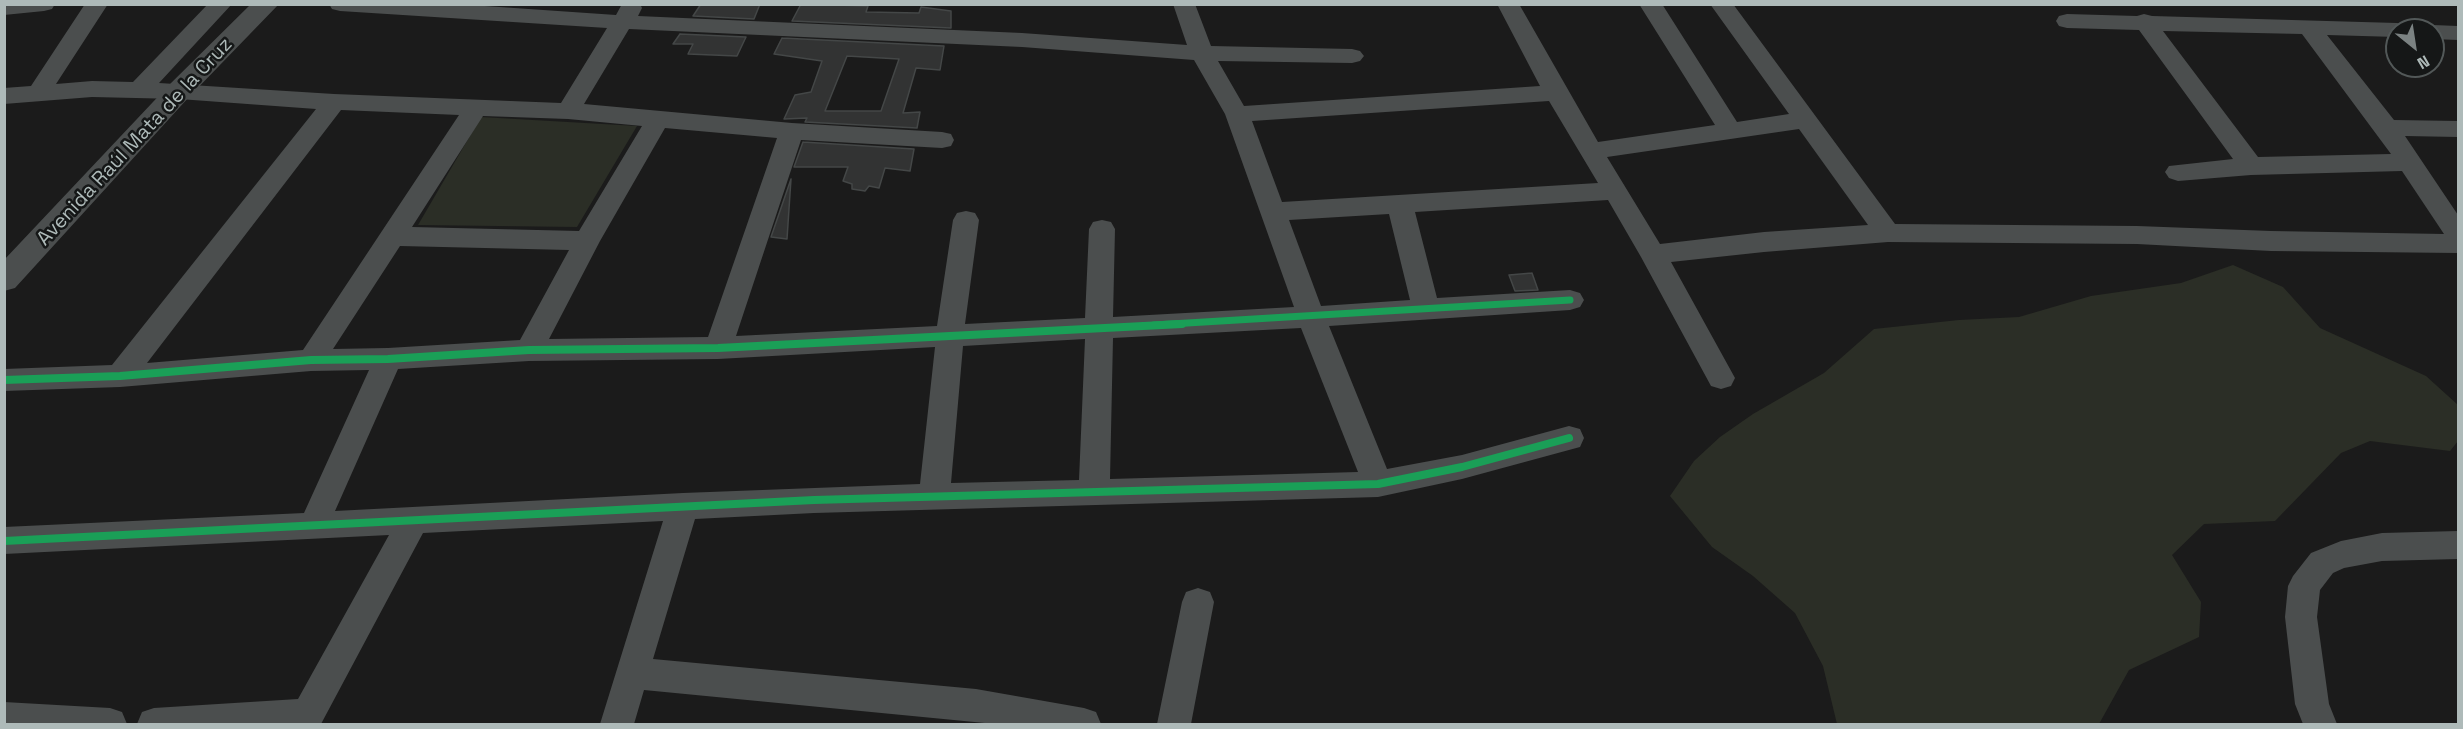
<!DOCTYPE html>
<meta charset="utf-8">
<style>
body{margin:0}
#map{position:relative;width:2463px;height:729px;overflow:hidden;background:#1b1b1b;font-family:"Space Grotesk",sans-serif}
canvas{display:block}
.frame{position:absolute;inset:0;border:6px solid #aebab9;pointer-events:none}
.north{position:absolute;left:2385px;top:18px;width:60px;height:60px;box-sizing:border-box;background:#151717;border:2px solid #525858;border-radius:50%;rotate:150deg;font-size:16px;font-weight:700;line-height:24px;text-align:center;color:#aebab9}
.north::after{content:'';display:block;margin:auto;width:21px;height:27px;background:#7b8282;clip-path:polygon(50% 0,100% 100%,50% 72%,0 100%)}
</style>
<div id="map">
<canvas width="2463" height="729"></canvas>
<div class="frame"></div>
<div class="north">N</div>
</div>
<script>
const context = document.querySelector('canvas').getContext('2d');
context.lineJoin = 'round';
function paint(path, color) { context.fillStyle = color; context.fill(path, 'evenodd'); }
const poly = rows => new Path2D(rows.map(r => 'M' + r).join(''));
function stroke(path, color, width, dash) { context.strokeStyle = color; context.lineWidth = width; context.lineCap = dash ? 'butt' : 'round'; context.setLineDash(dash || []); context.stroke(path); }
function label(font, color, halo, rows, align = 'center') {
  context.font = font + ' "Space Grotesk",sans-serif'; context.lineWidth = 5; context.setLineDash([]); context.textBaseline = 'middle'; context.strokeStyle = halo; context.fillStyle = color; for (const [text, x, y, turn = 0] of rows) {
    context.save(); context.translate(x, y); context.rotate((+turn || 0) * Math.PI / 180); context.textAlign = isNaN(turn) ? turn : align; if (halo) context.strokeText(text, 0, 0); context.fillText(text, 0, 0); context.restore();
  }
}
paint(poly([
 [481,117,637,126,577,227,418,225],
 [2233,265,2283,287,2320,328,2426,376,2458,405,2458,441,2450,451,2370,441,2341,453,2275,521,2204,524,2172,555,2201,602,2199,637,2129,670,2099,724,1837,724,1823,666,1795,613,1753,576,1712,547,1670,496,1694,461,1720,437,1753,414,1824,373,1874,329,1959,320,2019,317,2091,296,2181,283]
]), '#2b2e26');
const building = poly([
 [701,4,760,4,754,19,693,16,701,4],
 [801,4,868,6,866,12,919,13,921,7,951,11,951,28,792,21,801,4],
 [680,34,746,37,737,56,688,54,693,44,673,44,680,34],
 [782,38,944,46,940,70,916,68,903,113,920,112,917,128,805,122,807,118,784,119,795,95,811,92,822,61,774,54,782,38],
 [847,56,899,59,881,111,825,111,847,56],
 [803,142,914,149,910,171,885,168,879,188,869,186,865,191,852,189,852,184,843,181,848,167,794,167,803,142],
 [791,179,787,239,771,237,791,179],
 [1532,273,1538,290,1515,291,1509,275,1532,273]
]);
paint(building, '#323333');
stroke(building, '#444747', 1.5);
paint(poly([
 [4,4,55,4,52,9,44,11,4,15,4,4],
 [85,4,108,4,56,84,92,81,133,82,208,4,232,4,159,83,334,94,561,103,607,28,340,11,332,9,329,4,456,4,616,15,622,4,640,4,642,8,638,16,1022,33,1187,45,1173,4,1195,4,1211,46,1352,49,1360,51,1364,56,1360,61,1352,63,1218,61,1244,106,1540,86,1497,4,1519,4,1598,142,1715,125,1639,4,1662,4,1737,122,1789,114,1710,4,1733,4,1895,224,2137,226,2271,231,2444,234,2402,171,2251,175,2178,181,2169,178,2165,172,2169,166,2233,159,2139,30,2067,28,2059,26,2056,21,2059,16,2067,14,2137,16,2144,14,2152,16,2397,23,2405,25,2408,30,2397,30,2397,37,2327,35,2394,120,2458,121,2458,137,2405,136,2458,215,2458,253,2271,251,2137,244,1888,242,1764,252,1671,262,1735,378,1731,386,1721,389,1711,386,1641,257,1608,200,1415,212,1437,298,1570,290,1580,293,1584,300,1580,307,1570,310,1329,326,1387,469,1462,455,1569,426,1580,429,1584,438,1580,447,1462,479,1378,497,814,513,695,519,653,659,976,689,1084,708,1096,712,1101,724,995,724,644,690,634,724,600,724,663,521,423,533,321,724,137,724,142,712,154,708,298,699,389,535,4,554,4,527,304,513,369,370,311,371,120,387,4,391,4,369,112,365,316,109,179,99,92,97,4,104,4,88,31,86,85,4],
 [629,29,1022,47,1194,60,1225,114,1294,307,1113,317,1115,229,1111,222,1102,220,1093,222,1089,229,1085,318,965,324,979,220,975,213,966,211,957,213,953,220,937,326,736,336,801,140,942,148,951,146,954,140,951,134,942,132,792,123,584,104,629,29],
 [2163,31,2302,34,2391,154,2258,157,2163,31],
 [1549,101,1598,183,1282,202,1252,121,1549,101],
 [341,110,459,115,303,350,147,363,341,110],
 [483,116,568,119,642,126,579,231,412,227,483,116],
 [665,128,777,138,708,337,549,339,600,241,665,128],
 [1799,129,1868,225,1764,232,1660,244,1607,157,1799,129],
 [1389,214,1410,300,1321,306,1289,220,1389,214],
 [400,246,569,250,520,340,388,348,333,349,400,246],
 [1301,328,1358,472,1110,479,1113,338,1301,328],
 [1085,339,1079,480,951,483,963,346,1085,339],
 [935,347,920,484,683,493,335,511,398,369,529,361,718,359,935,347],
 [2433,25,2458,26,2458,40,2433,39,2433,30,2423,30,2433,25],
 [2458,531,2458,559,2382,561,2344,568,2333,573,2320,590,2317,617,2329,704,2337,724,2303,724,2295,704,2285,617,2288,586,2293,576,2311,553,2341,541,2382,533,2458,531],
 [1198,588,1210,592,1214,602,1191,724,1157,724,1182,602,1186,592,1198,588],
 [4,702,110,708,122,712,127,724,4,724,4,702]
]), '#4b4e4e');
paint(poly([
 [251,4,279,4,189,97,15,288,4,291,4,260,169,85,251,4]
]), '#4b4e4e');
stroke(poly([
 [1154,325,1570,300]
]), '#1a9f57', 7);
stroke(poly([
 [4,380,120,376,311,360,388,359,529,350,718,348,1182,324],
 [4,541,814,500,1378,484,1462,467,1569,438]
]), '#1a9f57', 8);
label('20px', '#aebab9', '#151717', [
 ["Avenida Raúl Mata de la Cruz",135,142,-47]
]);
</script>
